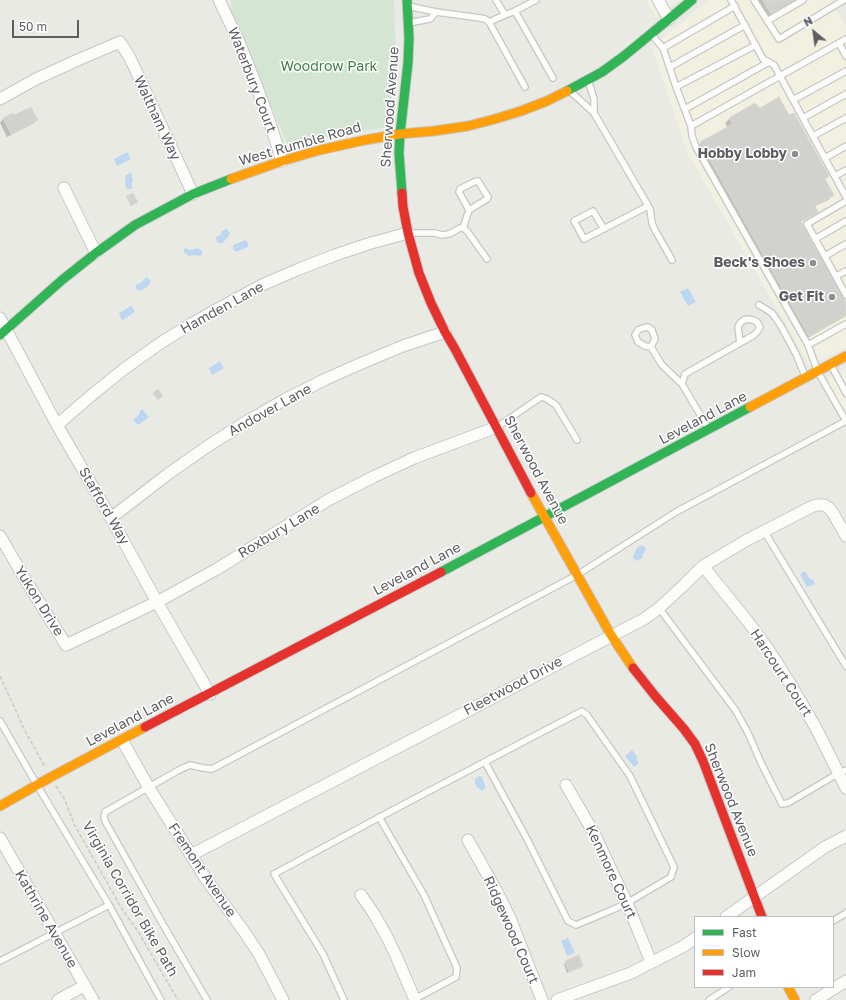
<!DOCTYPE html>
<style>
body{margin:0}
#map{position:relative;width:846px;height:1000px;overflow:hidden;background:#eaeae5;font-family:"Golos Text",sans-serif}
canvas{display:block}
.legend{position:absolute;left:694px;top:916px;width:140px;height:72px;box-sizing:border-box;background:#fff;border:1px solid #bebfc0;margin:0;padding:5px 7px;list-style:none;font-size:12px;color:#5c5e62}
.legend li{display:flex;align-items:center;gap:8px;height:20px}
.legend b{width:20px;border:1px solid #bebfc0}
.north{position:absolute;left:794px;top:12px;width:40px;height:40px;-webkit-text-stroke:3px #fff;paint-order:stroke;rotate:331deg;font-size:11px;font-weight:700;line-height:16px;text-align:center;color:#5c5e62}
.north::after{content:'';display:block;margin:auto;width:14px;height:18px;background:#5c5e62;clip-path:polygon(50% 0,100% 100%,50% 72%,0 100%)}
.scale{position:absolute;left:12px;top:20px;width:67px;height:18px;box-sizing:border-box;border:2px solid #5c5e62;border-top:0;padding-left:5px;font-size:12px;line-height:14px;white-space:nowrap;color:#5c5e62;-webkit-text-stroke:3px #fff;paint-order:stroke}
</style>
<div id="map">
<canvas width="846" height="1000"></canvas>
<ul class="legend">
<li><b style="height:5px;background:#30b455"></b>Fast</li>
<li><b style="height:5px;background:#ff9f0a"></b>Slow</li>
<li><b style="height:5px;background:#e5322d"></b>Jam</li>
</ul>
<div class="north">N</div>
<div class="scale">50 m</div>
</div>
<script>
const context = document.querySelector('canvas').getContext('2d');
context.lineJoin = 'round';
function paint(path, color) { context.fillStyle = color; context.fill(path, 'evenodd'); }
const poly = rows => new Path2D(rows.map(r => 'M' + r).join(''));
function stroke(path, color, width, dash) { context.strokeStyle = color; context.lineWidth = width; context.lineCap = dash ? 'butt' : 'round'; context.setLineDash(dash || []); context.stroke(path); }
function label(font, color, halo, rows, align = 'center') {
  context.font = font + ' "Golos Text",sans-serif'; context.lineWidth = 3; context.setLineDash([]); context.textBaseline = 'middle'; context.strokeStyle = halo; context.fillStyle = color; for (const [text, x, y, turn = 0] of rows) {
    context.save(); context.translate(x, y); context.rotate((+turn || 0) * Math.PI / 180); context.textAlign = isNaN(turn) ? turn : align; if (halo) context.strokeText(text, 0, 0); context.fillText(text, 0, 0); context.restore();
  }
}
paint(poly([
 [646,0,680,0,656,18],
 [709,0,831,0,846,26,846,347,810,366,688,154,652,47],
 [846,368,846,415,826,379]
]), '#f2f0e0');
paint(poly([
 [231,0,394,0,396,57,397,64,394,87,388,114,388,122,386,126,382,128,347,133,288,146,231,12]
]), '#d5e5d3');
paint(poly([
 [127,152,131,159,117,166,114,159],
 [130,173,132,174,132,177,133,181,131,184,133,188,130,189,127,189,125,184,126,180,125,176],
 [226,229,228,230,230,234,223,243,219,243,216,240,216,237,220,235,222,231],
 [246,240,248,243,248,247,236,252,233,249,233,245],
 [186,248,190,250,198,248,201,250,203,253,200,256,193,255,189,256,184,252,184,249],
 [147,277,151,281,148,286,142,290,139,291,136,289,136,285,142,282,144,279],
 [688,288,696,302,688,306,680,292],
 [131,306,133,308,135,312,123,320,121,319,119,313],
 [220,361,224,368,212,375,209,368],
 [142,409,149,417,138,425,133,420,139,415,140,411],
 [642,545,646,548,643,554,642,558,637,561,633,558,633,556,637,548],
 [805,571,809,578,813,580,815,584,807,587,800,574],
 [632,750,638,758,636,759,639,763,634,767,626,757,626,755],
 [479,776,482,777,485,785,485,788,482,791,476,786,475,783,475,779],
 [568,938,575,953,567,956,561,941]
]), '#bed7f0');
paint(poly([
 [756,0,798,0,766,18],
 [13,114,14,117,37,120,34,123,7,137,0,123,3,119],
 [730,118,824,180,833,195,828,200,814,207,817,212,813,216,813,214,796,224,846,304,846,316,804,340,696,148,701,143,728,128,725,123],
 [566,962,582,966,580,968,567,973,564,964]
]), '#0003');
const building = poly([
 [763,0,796,0,771,14,763,0],
 [779,97,789,115,794,113,829,176,825,179,834,195,815,206,818,212,801,222,846,302,846,315,809,336,700,142,733,124,729,118,755,103,760,108,779,97],
 [31,107,38,120,11,134,3,118,13,113,14,115,31,107],
 [133,193,138,202,131,206,126,196,133,193],
 [158,389,163,396,158,400,153,393,158,389],
 [579,955,583,966,569,972,565,961,579,955]
]);
paint(building, '#d1d1ce');
stroke(building, '#dad9d4', 1);
const lane = poly([
 [496,0,505,15,515,11,553,78],
 [731,0,763,59,774,65,846,197],
 [754,0,779,39,844,0],
 [408,6,436,12,480,18,485,19,489,22,525,87],
 [515,11,536,0],
 [767,21,803,0],
 [489,22,505,15],
 [408,23,430,19,436,12],
 [651,34,663,48,676,87,691,126,692,136,696,147,808,345,818,372,846,421],
 [839,43,846,56],
 [663,48,735,6],
 [670,67,745,25],
 [588,80,594,99,594,113],
 [676,87,756,45],
 [570,91,594,113,650,209,652,223,655,230,672,260],
 [793,100,846,71],
 [685,109,769,62],
 [803,118,846,94],
 [691,126,846,39],
 [813,136,846,118],
 [825,158,846,146],
 [835,176,846,170],
 [846,201,807,224,846,295],
 [463,228,469,210,459,192,460,189,476,181,478,181,488,197,487,199,469,210],
 [604,229,593,211,574,221,584,239,648,206],
 [408,233,435,233,442,235,449,234,460,228,463,228,467,231,487,259],
 [815,239,846,221],
 [825,256,846,244],
 [836,276,846,271],
 [759,305,772,313,781,326,796,354,805,376],
 [808,345,846,324],
 [651,347,645,346,638,342,635,335,638,330,643,328,648,327,652,330,655,339,651,347,662,365,682,384],
 [831,365,846,393],
 [497,427,541,397,547,399,556,405,577,440],
 [708,428,682,384,685,374,754,335,757,332,760,327,757,322,753,320,748,319,744,320,740,323,738,327,740,343],
 [764,531,846,666],
 [659,608,736,711,748,733,762,765,782,804,788,803,839,773,846,770],
 [0,721,37,785,109,905,161,1000],
 [379,817,424,895,457,968,456,977,413,1000],
 [833,921,846,913],
 [0,961,109,905],
 [207,1000,161,921,105,821,104,817,105,812,179,770,190,765,203,768,212,769,577,575,676,512,846,421],
 [344,1000,323,954,274,874,393,810,582,711,587,715,630,776,674,867,671,877,627,903,612,910,576,925,568,921,527,839,485,762],
 [709,1000,729,987]
]);
const street = poly([
 [219,0,239,42,255,82,269,120,282,161],
 [658,0,669,19],
 [0,99,36,79,80,59,120,42,130,58,193,194],
 [64,188,96,253],
 [0,318,57,425,111,518,157,602,210,694],
 [57,425,93,394,124,369,159,344,191,324,225,305,262,285,299,269,335,255,371,243,408,233],
 [111,518,168,474,208,446,249,420,286,399,326,379,362,363,403,346,445,332],
 [0,536,28,584,66,645,157,602,217,569,330,499,373,477,414,458,497,427],
 [703,566,749,623,768,649,791,685,816,728,846,788],
 [122,740,149,788,206,879,243,930,259,954,283,1000],
 [566,785,595,835,607,861,627,903,651,962],
 [0,838,93,1000],
 [468,840,496,890,510,918,542,1000],
 [191,855,644,619,659,608,684,585,703,566,747,540,813,506,818,505,824,505,829,508,833,513,846,536],
 [361,895,374,914,386,935,397,958,415,1000],
 [726,917,825,847,846,836],
 [58,1000,84,986],
 [557,1000,631,973,684,946,695,938],
 [816,1000,846,981]
]);
const fast = poly([
 [567,91,602,72,624,56,692,0],
 [402,193,399,153,400,134,408,63,409,38,407,0],
 [0,335,62,280,96,253,135,225,193,194,231,179],
 [441,572,750,407]
]);
const slow = poly([
 [231,179,282,161,320,150,365,140,400,134,434,131,468,126,495,119,521,111,547,101,567,91],
 [750,407,846,356],
 [531,493,611,635,633,668],
 [0,806,51,777,145,727],
 [788,987,795,1000]
]);
const jam = poly([
 [402,193,403,207,408,233,419,273,431,303,445,332,455,349,531,493],
 [633,668,656,697,684,729,695,744,703,761,762,917],
 [145,727,441,572]
]);
stroke(lane, '#c6c6c6', 8);
stroke(street, '#c6c6c6', 13);
stroke(fast, '#c7c7c7', 11);
stroke(slow, '#c7c7c7', 11);
stroke(jam, '#c7c7c7', 11);
stroke(poly([
 [0,676,25,731,45,767],
 [56,786,65,800,74,824,122,909,139,933,178,1000]
]), '#c9cbc9', 1.5, [4, 2]);
stroke(lane, '#fcfcfb', 5.5);
stroke(street, '#fcfcfb', 11);
stroke(fast, '#30b455', 9);
stroke(slow, '#ff9f0a', 9);
stroke(jam, '#e5322d', 9);
for (const [x, y, r, color] of [
 [795,154,4,"#8e8f90"],
 [813,263,4,"#8e8f90"],
 [832,297,4,"#8e8f90"]
]) { const dot = new Path2D(); dot.arc(x, y, r, 0, 2 * Math.PI); context.fillStyle = color; context.fill(dot); stroke(dot, '#fff', 1.5); }
label('14px', '#3f7e47', '#fff', [
 ["Woodrow Park",329,67]
]);
label('14px', '#5c5e62', '#fff', [
 ["Waterbury Court",252,80,69],
 ["Sherwood Avenue",390,107,-86],
 ["Waltham Way",157,118,65],
 ["West Rumble Road",300,144,-16],
 ["Hamden Lane",222,308,-29],
 ["Andover Lane",270,410,-29],
 ["Leveland Lane",703,418,-28],
 ["Sherwood Avenue",536,470,62],
 ["Stafford Way",104,506,60],
 ["Roxbury Lane",279,531,-31],
 ["Leveland Lane",417,569,-28],
 ["Yukon Drive",39,601,58],
 ["Harcourt Court",781,673,57],
 ["Fleetwood Drive",513,686,-28],
 ["Leveland Lane",130,720,-28],
 ["Sherwood Avenue",731,800,68],
 ["Fremont Avenue",202,870,56],
 ["Kenmore Court",611,872,65],
 ["Virginia Corridor Bike Path",130,899,60],
 ["Kathrine Avenue",46,919,60],
 ["Ridgewood Court",511,930,66]
]);
label('bold 14px', '#5c5e62', '#fff', [
 ["Hobby Lobby",787,154],
 ["Beck's Shoes",805,263],
 ["Get Fit",824,297]
], 'right');
</script>
